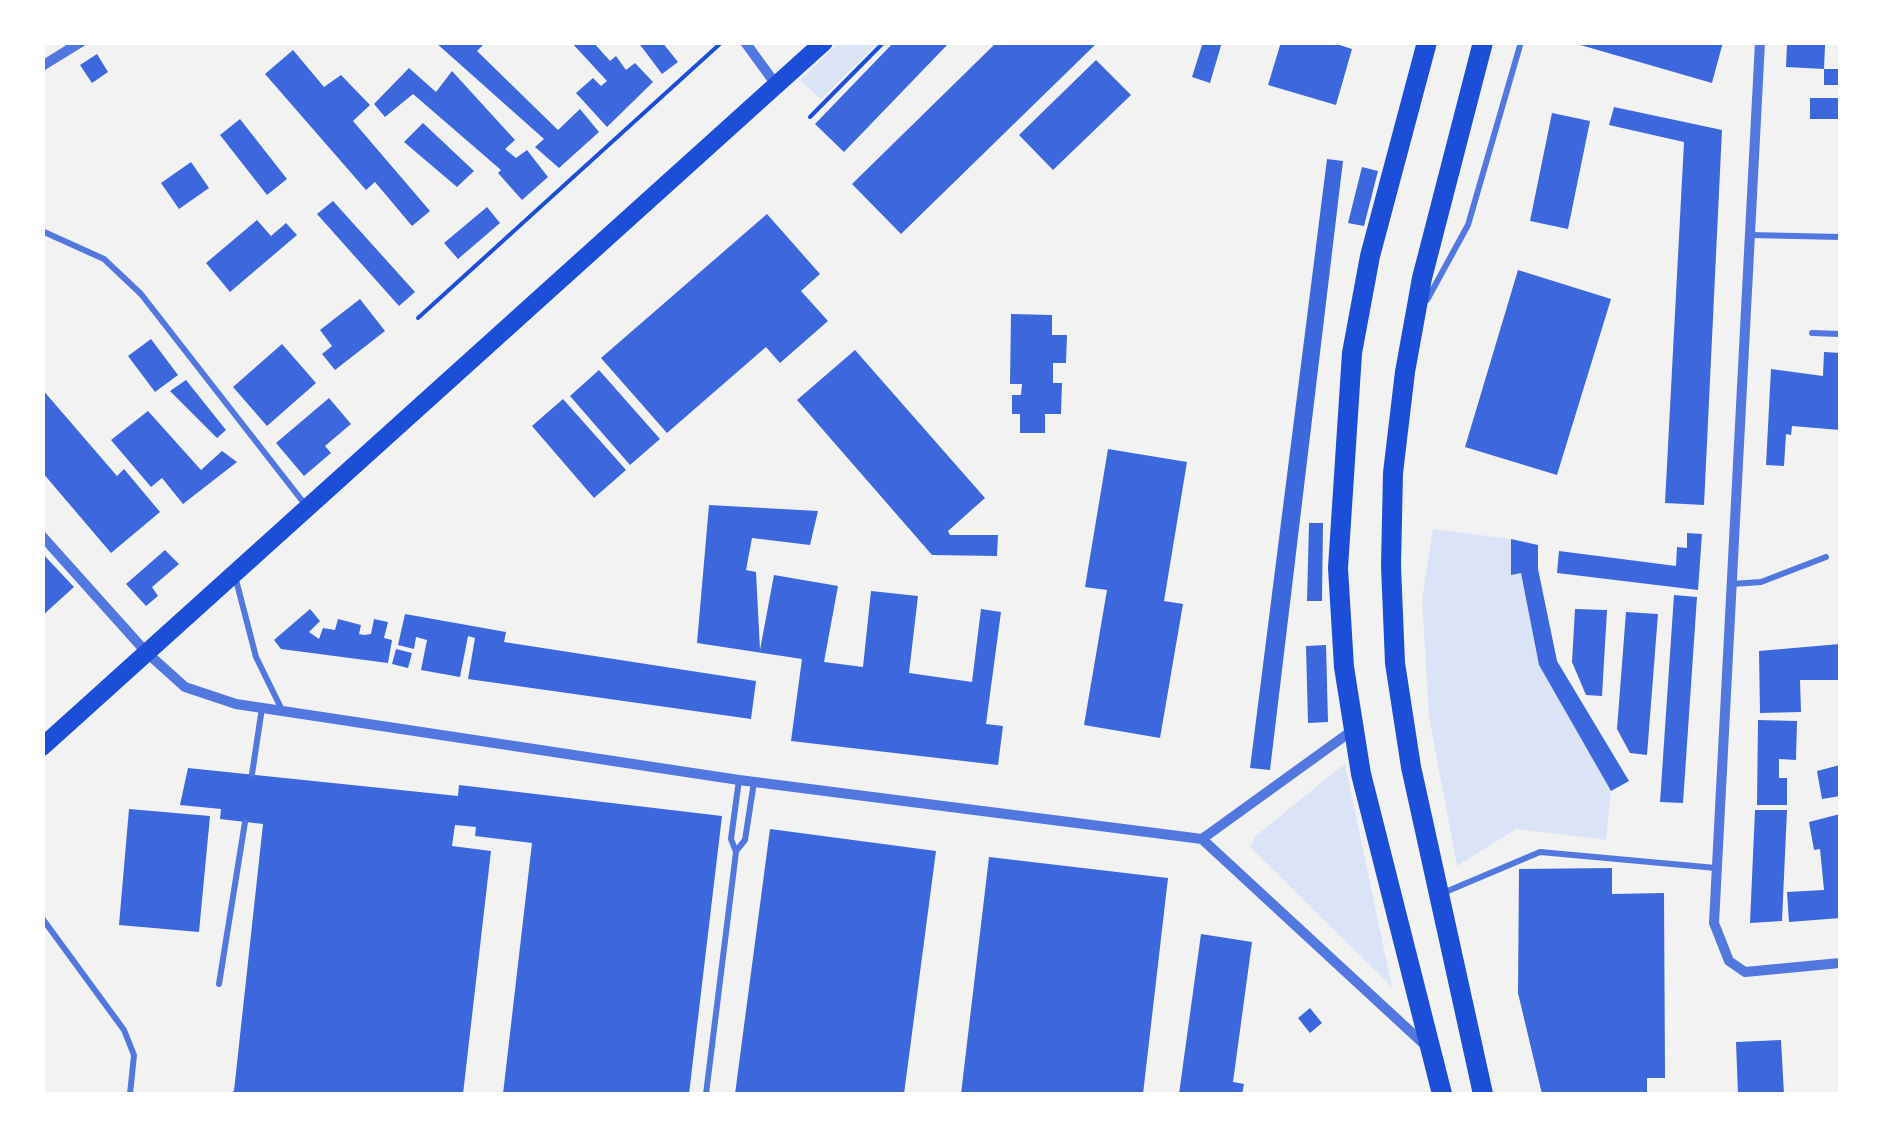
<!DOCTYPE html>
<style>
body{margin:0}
#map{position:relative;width:1883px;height:1137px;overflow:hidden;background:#f2f2f2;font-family:Arial,sans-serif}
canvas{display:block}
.frame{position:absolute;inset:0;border:45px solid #fff;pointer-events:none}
</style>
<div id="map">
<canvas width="1883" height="1137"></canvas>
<div class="frame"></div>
</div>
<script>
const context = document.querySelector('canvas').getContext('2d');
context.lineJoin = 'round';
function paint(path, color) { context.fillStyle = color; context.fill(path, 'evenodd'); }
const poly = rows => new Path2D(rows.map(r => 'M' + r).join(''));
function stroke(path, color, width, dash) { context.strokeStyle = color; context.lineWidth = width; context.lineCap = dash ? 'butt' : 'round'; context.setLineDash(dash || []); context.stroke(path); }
paint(poly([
 [840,42,878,43,821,99,800,80],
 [1433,529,1511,539,1511,574,1521,573,1539,665,1611,791,1606,840,1516,829,1457,866,1429,717,1422,599],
 [1345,763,1345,764,1392,987,1250,847,1256,836]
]), '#dbe4f7');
paint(poly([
 [435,42,486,42,477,51,558,130,580,109,599,132,559,168,535,147,544,139],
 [571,42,593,42,610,61,616,56,626,70,635,63,653,82,607,127,576,93,593,78,601,86,607,81],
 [638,42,662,42,678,62,662,74],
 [894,42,950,42,844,152,815,124],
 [997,42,1098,42,901,234,852,184],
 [1203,42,1222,42,1210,83,1192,77],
 [1281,42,1330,42,1352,49,1336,105,1268,85],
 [1570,42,1723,42,1712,83],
 [1787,44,1825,45,1824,69,1786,67],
 [293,50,324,87,341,75,370,105,353,121,430,211,412,226,375,182,366,190,265,74],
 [97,54,108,72,92,83,80,65],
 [1096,60,1131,95,1053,170,1019,135],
 [409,68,436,92,452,71,515,140,505,149,516,158,527,150,548,177,522,200,498,173,501,170,413,94,385,117,374,104],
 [1824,69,1840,69,1840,85,1824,85],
 [1810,98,1840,98,1840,119,1810,119],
 [1614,107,1722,130,1704,505,1665,503,1684,142,1609,125],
 [1552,113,1590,121,1568,229,1530,221],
 [240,119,287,179,267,195,220,135],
 [423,123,474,171,457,187,404,142],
 [1327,159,1343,161,1270,770,1250,768],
 [191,162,209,188,179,209,161,183],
 [1362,167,1378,171,1364,226,1348,223],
 [333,201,415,292,399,306,317,214],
 [487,207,500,223,458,259,444,243],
 [767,214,820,274,801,291,828,321,780,363,766,347,667,433,601,358],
 [257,220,271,236,286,223,297,235,230,292,206,263],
 [1518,270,1611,299,1557,475,1465,447],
 [360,299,385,331,335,370,322,354,332,346,320,330],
 [1011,314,1052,315,1052,335,1067,335,1066,363,1053,363,1053,383,1062,383,1061,414,1045,414,1045,433,1020,433,1020,414,1012,414,1012,395,1021,395,1022,384,1010,384],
 [151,339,178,375,155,392,128,356],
 [282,344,316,383,267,426,233,387],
 [855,350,985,498,948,531,950,535,998,535,997,556,932,555,797,400],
 [1824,352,1840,353,1840,430,1792,426,1791,435,1786,434,1784,466,1766,465,1771,369,1823,376],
 [599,370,660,439,630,465,570,396],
 [186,380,226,430,217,438,170,391],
 [42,389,117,476,124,469,160,512,111,553,42,472],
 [329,398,351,424,325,446,331,453,304,476,276,443],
 [563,399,626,470,594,498,532,426],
 [148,411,201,470,222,451,237,462,183,504,162,478,151,487,111,440],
 [1108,449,1187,462,1164,601,1183,604,1160,738,1084,725,1107,590,1085,587],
 [709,505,818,511,810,545,752,538,746,570,756,572,760,650,774,575,838,586,824,662,863,667,871,591,918,596,909,673,972,682,981,609,1001,612,986,724,1003,726,998,765,791,741,802,659,697,643],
 [1309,523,1323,523,1322,601,1307,601],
 [1687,533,1702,534,1698,590,1557,573,1559,551,1676,566,1677,547,1687,548],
 [1511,539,1538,545,1538,569,1557,661,1629,781,1611,791,1539,665,1521,573,1511,575],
 [165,550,179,564,152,587,158,596,146,606,126,584],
 [42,553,74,587,42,616],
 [1674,595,1697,597,1683,803,1660,802],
 [310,609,320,621,309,632,319,639,323,628,335,630,338,619,361,625,359,634,364,635,371,634,374,619,388,622,384,638,392,640,388,663,281,649,274,640],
 [1575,609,1607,610,1602,696,1586,695,1572,662],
 [1626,612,1658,614,1647,755,1630,753,1617,729],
 [405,614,506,632,504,642,756,681,751,719,468,679,475,638,468,636,460,677,421,670,427,640,416,637,414,649,398,645],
 [1840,644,1840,680,1800,680,1801,712,1760,713,1759,651],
 [1326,645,1328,722,1308,723,1306,646],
 [396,649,412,653,408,668,392,664],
 [1758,720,1797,721,1796,760,1779,759,1779,778,1787,778,1787,805,1757,805],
 [1840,765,1840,796,1822,799,1817,771],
 [188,768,458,796,459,785,722,816,689,1094,503,1094,532,843,475,836,476,827,455,825,452,846,491,851,463,1094,229,1094,234,1091,263,824,220,819,221,809,180,805],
 [129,809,210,816,199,932,119,925],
 [1755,810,1787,810,1782,921,1750,923],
 [1840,814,1840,918,1789,922,1787,892,1824,890,1820,849,1814,850,1809,822],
 [770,829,936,851,904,1094,735,1094],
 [989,857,1168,878,1143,1094,961,1094],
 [1612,868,1612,894,1664,893,1665,1078,1647,1078,1647,1094,1542,1094,1518,993,1519,869],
 [1201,934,1252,942,1233,1082,1244,1084,1242,1094,1179,1094],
 [1310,1008,1322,1023,1310,1033,1298,1018],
 [1781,1040,1784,1094,1738,1094,1736,1042]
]), '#3d67dc');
stroke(poly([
 [810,117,884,42],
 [418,318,722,42]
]), '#1d4ed8', 4);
stroke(poly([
 [42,231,104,259,141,294,307,507],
 [1750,235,1840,237],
 [1427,300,1468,225,1521,42],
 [1812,333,1840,334],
 [235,576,256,657,282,710],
 [1732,584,1761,582,1826,557],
 [252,774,262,708],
 [736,851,745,840,754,782],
 [1443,893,1540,852,1716,868],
 [42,918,124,1030,134,1055,130,1094],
 [219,984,245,822],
 [706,1094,736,852,731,839,739,780]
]), '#5277de', 6);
stroke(poly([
 [745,42,777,86],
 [1760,42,1714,923,1729,961,1745,972,1840,963],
 [42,66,81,42],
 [42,536,146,652,185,687,236,704,739,780,1202,839],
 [1202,839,1425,1045],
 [1202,839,1353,730]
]), '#5277de', 10);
stroke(poly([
 [42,747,824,42]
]), '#1d4ed8', 18);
stroke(poly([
 [1427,42,1370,256,1352,353,1338,568,1344,667,1361,774,1442,1094],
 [1483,1094,1411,767,1395,663,1391,566,1393,473,1405,372,1422,278,1483,42]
]), '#1d4ed8', 20);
</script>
